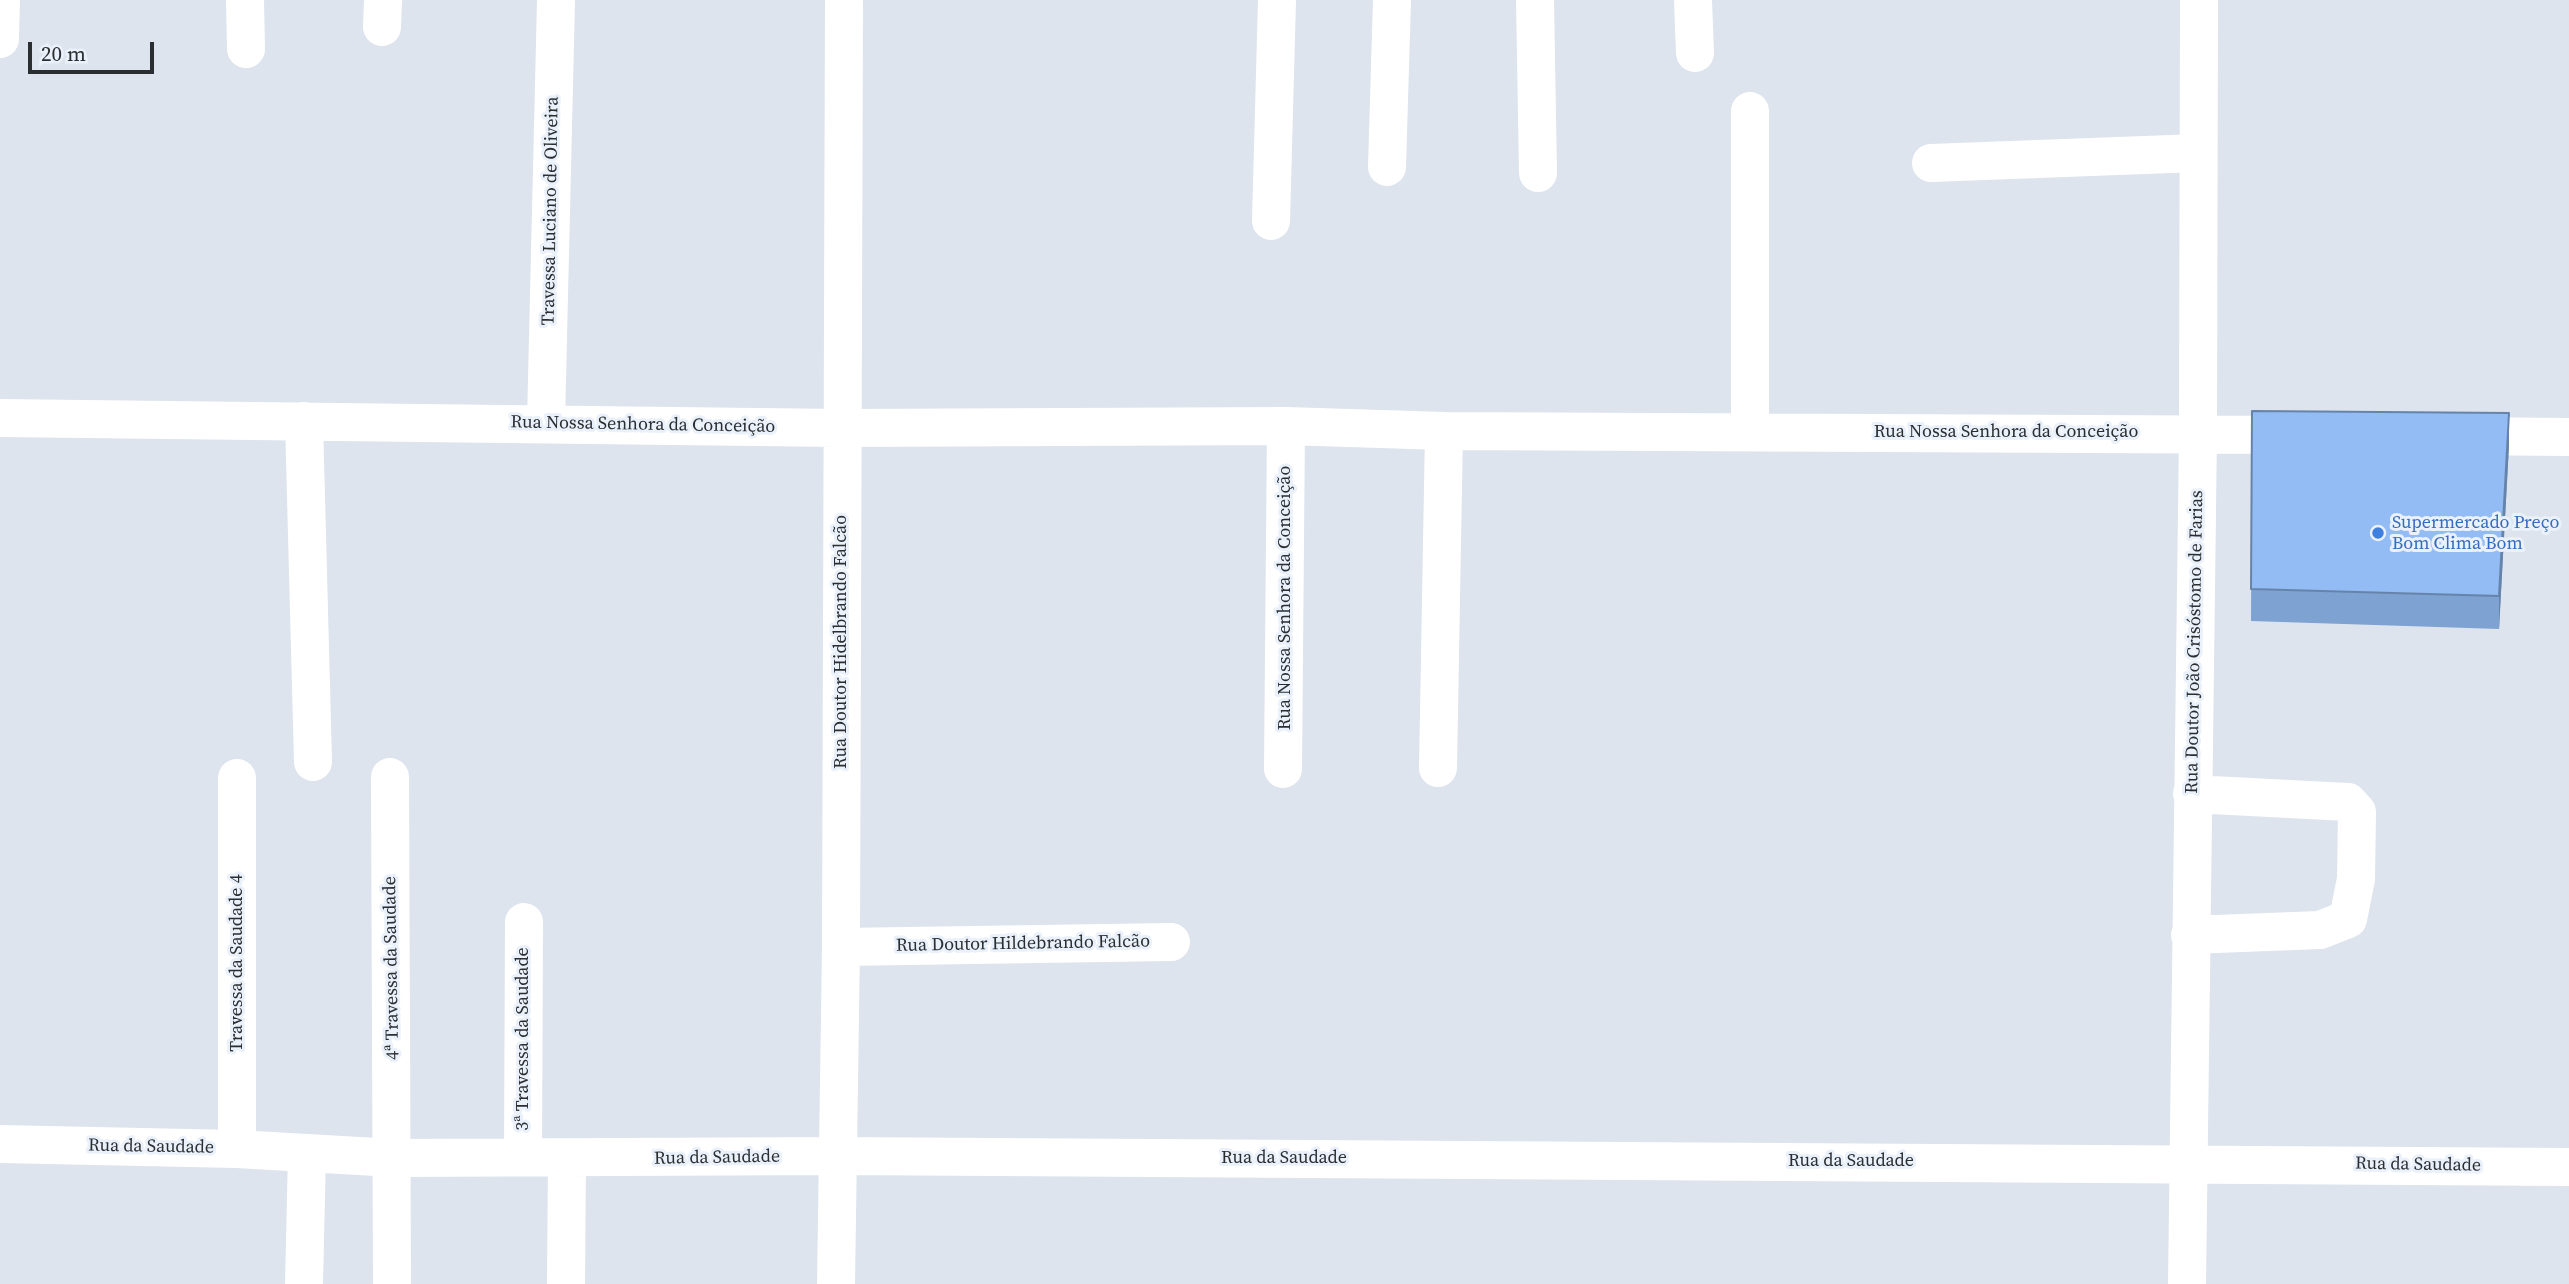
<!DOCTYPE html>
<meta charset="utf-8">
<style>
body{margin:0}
#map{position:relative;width:2569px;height:1284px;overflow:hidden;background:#dde4ed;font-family:"Source Serif 4",serif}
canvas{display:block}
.scale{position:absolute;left:28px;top:42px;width:126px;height:32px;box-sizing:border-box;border:4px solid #2b2e31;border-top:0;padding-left:9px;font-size:21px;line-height:24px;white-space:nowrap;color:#2b2e31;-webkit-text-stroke:5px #eaf1fa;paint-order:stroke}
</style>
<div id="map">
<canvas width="2569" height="1284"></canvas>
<div class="scale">20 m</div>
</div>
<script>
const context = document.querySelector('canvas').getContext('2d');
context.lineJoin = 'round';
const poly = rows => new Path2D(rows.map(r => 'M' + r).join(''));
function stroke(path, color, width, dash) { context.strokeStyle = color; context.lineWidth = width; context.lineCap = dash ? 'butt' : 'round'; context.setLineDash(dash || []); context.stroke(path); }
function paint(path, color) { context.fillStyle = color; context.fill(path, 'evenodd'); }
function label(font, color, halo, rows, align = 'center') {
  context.font = font + ' "Source Serif 4",serif'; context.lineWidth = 6; context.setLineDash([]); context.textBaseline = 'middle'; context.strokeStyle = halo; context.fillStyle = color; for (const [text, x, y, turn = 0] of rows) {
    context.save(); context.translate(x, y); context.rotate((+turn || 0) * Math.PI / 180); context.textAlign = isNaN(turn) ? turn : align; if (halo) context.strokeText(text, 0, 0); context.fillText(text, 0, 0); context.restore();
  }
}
stroke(poly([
 [245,0,246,49],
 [1535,0,1538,173],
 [1693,0,1695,53],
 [382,27,383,0],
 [0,39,1,0],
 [1931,163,2198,153],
 [1387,167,1392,0],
 [1271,221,1277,0],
 [0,418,842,428,1286,426,1444,431,2304,435],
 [304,421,313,762],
 [546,422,556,0],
 [1750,431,1750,111],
 [2456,436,2569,437],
 [1438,768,1444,431],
 [1283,769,1286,426],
 [390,777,392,1284],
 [237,778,237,1149],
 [2190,935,2320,930,2348,919,2356,879,2357,812,2348,802,2192,794],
 [841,947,1171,942],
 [0,1144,237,1149,394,1158,838,1156,2569,1167],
 [523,1156,524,922],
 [304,1284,307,1153],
 [566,1284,567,1159],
 [836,1284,841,947,844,0],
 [2187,1284,2198,434,2199,0]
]), '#fff', 38);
paint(poly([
 [2252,411,2509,445,2499,629,2251,621]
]), '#7ea2d1');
paint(poly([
 [2509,413,2509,445,2499,629,2499,596]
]), '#6684aa');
const building = poly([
 [2252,411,2509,413,2499,596,2251,589,2252,411]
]);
paint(building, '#92bcf3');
stroke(building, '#6684aa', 2);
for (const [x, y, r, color] of [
 [2378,533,7,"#3f7fe0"]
]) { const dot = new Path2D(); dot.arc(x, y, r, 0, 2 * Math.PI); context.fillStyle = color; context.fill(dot); stroke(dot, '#eaf1fa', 2.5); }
label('18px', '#2b2e31', '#eaf1fa', [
 ["Travessa Luciano de Oliveira",551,211,-89],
 ["Rua Nossa Senhora da Conceição",643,425,1],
 ["Rua Nossa Senhora da Conceição",2006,432],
 ["Rua Nossa Senhora da Conceição",1285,598,-90],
 ["Rua Doutor Hidelbrando Falcão",841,642,-90],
 ["Rua Doutor João Crisóstomo de Farias",2195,642,-89],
 ["Rua Doutor Hildebrando Falcão",1023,944,-1],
 ["Travessa da Saudade 4",237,963,-90],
 ["4ª Travessa da Saudade",392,968,-91],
 ["3ª Travessa da Saudade",523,1039,-90],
 ["Rua da Saudade",151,1147,1],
 ["Rua da Saudade",717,1158,-1],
 ["Rua da Saudade",1284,1158],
 ["Rua da Saudade",1851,1161],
 ["Rua da Saudade",2418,1165,1]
]);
label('18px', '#366cbe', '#eaf1fa', [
 ["Supermercado Preço",2392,523],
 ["Bom Clima Bom",2392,544]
], 'left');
</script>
